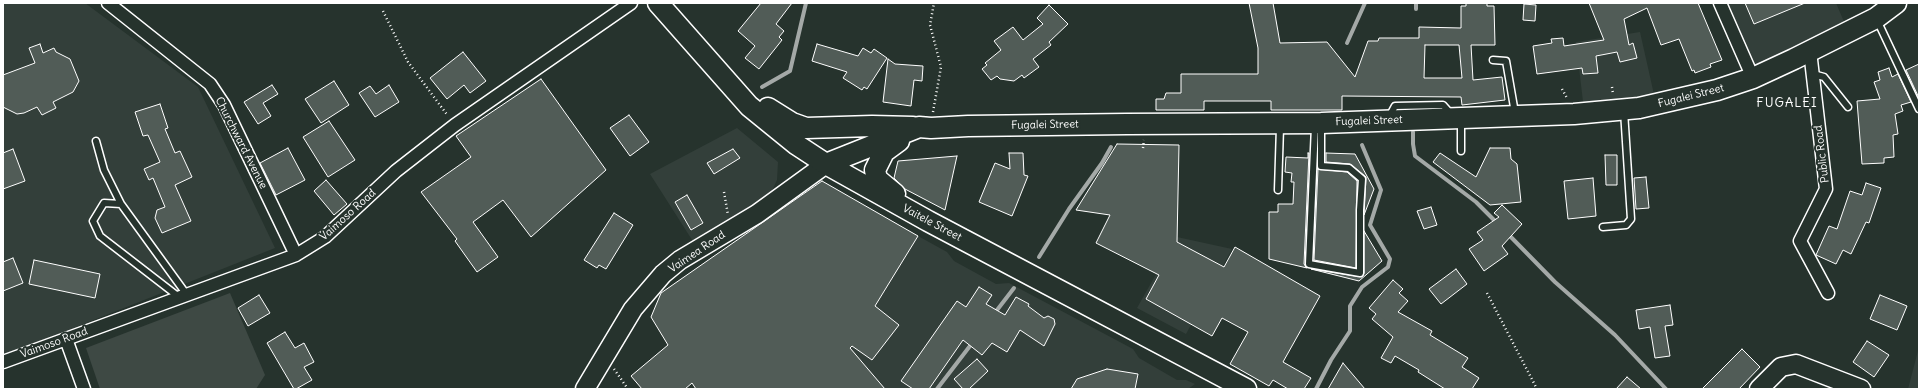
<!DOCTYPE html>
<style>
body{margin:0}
#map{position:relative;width:1922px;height:392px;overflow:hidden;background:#26332d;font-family:Delius,sans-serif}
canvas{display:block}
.frame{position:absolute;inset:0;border:4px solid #fff;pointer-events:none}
</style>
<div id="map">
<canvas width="1922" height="392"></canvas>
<div class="frame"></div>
</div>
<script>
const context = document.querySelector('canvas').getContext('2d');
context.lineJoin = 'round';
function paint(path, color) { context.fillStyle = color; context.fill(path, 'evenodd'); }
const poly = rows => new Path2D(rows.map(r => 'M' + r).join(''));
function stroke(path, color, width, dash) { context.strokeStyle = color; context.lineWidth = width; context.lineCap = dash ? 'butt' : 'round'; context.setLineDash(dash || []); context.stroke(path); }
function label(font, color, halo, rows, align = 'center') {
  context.font = font + ' Delius,sans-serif'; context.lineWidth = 4; context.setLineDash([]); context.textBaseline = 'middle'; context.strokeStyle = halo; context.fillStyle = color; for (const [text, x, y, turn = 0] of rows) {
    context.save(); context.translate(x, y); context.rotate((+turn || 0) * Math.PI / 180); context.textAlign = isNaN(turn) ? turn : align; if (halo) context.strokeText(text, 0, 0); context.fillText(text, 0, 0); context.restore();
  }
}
paint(poly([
 [3,3,85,3,198,87,275,248,3,356],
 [1727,3,1836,3,1845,24,1754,65],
 [1640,32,1655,99,1584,110,1576,42],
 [737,128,778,162,777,180,771,193,694,243,650,174],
 [918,236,947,252,954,261,996,284,1009,283,1133,349,1139,358,1177,380,1186,380,1195,384,1188,389,832,389,821,373,873,310],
 [1177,237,1232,249,1186,334,1137,308],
 [1919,347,1919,389,1908,389]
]), '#333f3a');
paint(poly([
 [230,293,265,375,256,389,100,389,86,348]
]), '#3e4944');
stroke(poly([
 [1416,9,1416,3],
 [1347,43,1365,3],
 [762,87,790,71,806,3],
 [1413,132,1413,144,1415,156,1476,202,1498,224],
 [1507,233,1555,282,1615,335,1666,389],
 [1039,257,1069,209,1102,163,1111,147],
 [994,314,1014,288],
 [937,389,973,342],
 [1316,389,1331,360,1350,331,1350,306,1362,287,1388,267,1390,259,1370,225,1381,190,1362,145]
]), '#a4a9a7', 4);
const building = poly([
 [761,3,792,3,776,24,784,31,779,37,782,40,759,69,745,58,755,46,738,31,761,3],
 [1249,3,1273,3,1280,43,1327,42,1355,77,1368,41,1378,41,1379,38,1419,38,1419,27,1461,28,1461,6,1466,6,1466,3,1487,3,1487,6,1494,6,1495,45,1471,45,1473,80,1502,77,1505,100,1462,105,1461,97,1342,96,1342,110,1271,110,1271,101,1204,101,1204,110,1156,110,1156,99,1164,99,1166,93,1181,93,1181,74,1258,74,1258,48,1249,3],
 [1425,45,1459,45,1462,78,1424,78,1425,45],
 [1589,3,1698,3,1722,60,1710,64,1711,67,1695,73,1694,70,1692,71,1679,39,1661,45,1647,8,1624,19,1629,45,1633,43,1637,58,1620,62,1617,52,1596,56,1598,73,1583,74,1582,68,1537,74,1533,46,1552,43,1551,39,1563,38,1564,46,1604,40,1589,3],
 [1745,3,1805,3,1754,24,1745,3],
 [1524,4,1536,5,1535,21,1523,20,1524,4],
 [1049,5,1068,24,1049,42,1051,45,1033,59,1039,67,1024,78,1022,75,1014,81,1000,79,997,76,991,80,982,69,987,65,985,63,1001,50,994,41,1013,27,1023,40,1043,24,1037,18,1049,5],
 [40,44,43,53,54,48,56,52,70,59,79,81,73,92,53,102,56,108,42,115,37,107,24,113,17,114,3,107,3,75,35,63,29,48,40,44],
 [817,44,858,56,863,48,871,53,874,49,887,58,867,89,864,87,862,90,843,78,847,72,812,61,817,44],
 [463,52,486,81,470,93,464,85,447,99,430,78,463,52],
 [888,59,895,64,923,66,922,81,914,80,911,106,883,102,888,59],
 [1919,64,1919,98,1906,70,1919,64],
 [1889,68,1892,77,1898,74,1911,102,1901,105,1903,111,1895,114,1898,134,1893,135,1894,157,1884,158,1884,163,1862,164,1857,101,1880,99,1874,82,1880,80,1878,72,1889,68],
 [541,79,606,170,531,237,503,200,473,222,498,257,477,272,455,241,457,239,421,192,471,157,456,136,541,79],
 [334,81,349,105,321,123,305,99,334,81],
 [272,85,278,94,263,103,271,116,258,124,244,102,272,85],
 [389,85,399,102,375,117,359,93,370,86,376,94,389,85],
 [160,104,168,128,165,129,175,153,180,151,192,177,175,185,191,221,162,233,155,218,157,210,165,207,153,178,149,180,144,169,160,162,148,135,143,136,135,112,160,104],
 [629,115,649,142,630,156,610,128,629,115],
 [329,121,355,160,328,177,303,137,329,121],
 [1117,144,1179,145,1177,242,1224,267,1235,247,1320,296,1283,362,1311,378,1304,389,1288,389,1273,380,1269,386,1230,364,1248,332,1222,318,1212,336,1146,299,1159,275,1096,243,1110,215,1076,210,1117,144],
 [288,148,305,180,276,195,260,163,288,148],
 [1490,148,1510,148,1511,159,1517,164,1521,202,1490,205,1433,162,1440,153,1476,177,1490,148],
 [13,149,25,181,3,189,3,153,13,149],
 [733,149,740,158,714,174,707,163,733,149],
 [1009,153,1023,153,1024,175,1028,176,1012,216,979,202,995,163,1010,169,1009,153],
 [1308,153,1309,153,1304,264,1307,268,1269,259,1269,212,1278,212,1278,204,1293,204,1294,182,1291,182,1292,173,1285,172,1286,157,1308,158,1308,153],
 [1326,153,1355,154,1374,189,1364,215,1366,177,1350,164,1326,162,1326,153],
 [1605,155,1617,155,1617,185,1606,185,1605,155],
 [957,156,945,210,905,189,894,178,898,161,957,156],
 [1318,169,1347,172,1357,181,1356,268,1314,260,1318,169],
 [1646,177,1649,208,1636,209,1634,178,1646,177],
 [1593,178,1596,216,1568,219,1564,181,1593,178],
 [326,180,347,204,334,215,314,191,326,180],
 [822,181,918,236,875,306,899,325,872,360,852,346,850,348,885,389,696,389,692,383,685,389,642,389,631,376,668,345,651,317,661,293,822,181],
 [1866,183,1881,188,1869,223,1866,222,1851,254,1843,250,1836,264,1816,255,1829,226,1837,229,1850,191,1862,195,1866,183],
 [687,195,703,223,691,230,675,202,687,195],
 [1502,205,1522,224,1502,246,1508,254,1484,271,1469,249,1483,240,1477,232,1499,217,1494,213,1502,205],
 [1431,207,1437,225,1424,229,1417,211,1431,207],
 [614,213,633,225,606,269,599,265,597,268,584,260,614,213],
 [1364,231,1382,261,1359,281,1311,269,1362,277,1364,273,1364,231],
 [13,258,23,283,3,291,3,262,13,258],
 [34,260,100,274,95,298,29,284,34,260],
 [1456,269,1467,284,1441,304,1429,289,1456,269],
 [1393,280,1403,289,1399,293,1408,301,1398,312,1432,331,1430,335,1468,358,1462,367,1479,378,1472,389,1445,389,1418,372,1419,370,1395,356,1391,363,1381,358,1393,337,1372,319,1376,314,1369,308,1393,280],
 [979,287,992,295,986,304,1005,315,1016,297,1029,304,1028,306,1044,318,1048,316,1054,319,1055,324,1044,346,1020,330,1007,352,992,343,982,355,963,340,929,389,913,389,901,381,957,301,966,307,979,287],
 [259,295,270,313,248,326,238,308,259,295],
 [1880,295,1907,306,1897,330,1870,319,1880,295],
 [1670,305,1673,325,1665,326,1670,356,1655,358,1650,327,1639,329,1636,310,1670,305],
 [285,332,295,348,304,343,314,362,304,367,312,380,296,389,294,389,267,343,285,332],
 [1867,341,1889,355,1874,377,1853,362,1867,341],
 [1742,349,1760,367,1739,389,1702,389,1742,349],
 [977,359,988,371,969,389,963,389,954,379,977,359],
 [1343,363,1365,389,1328,389,1343,363],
 [1107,369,1138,374,1135,389,1071,389,1077,379,1107,369],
 [1627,377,1641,389,1616,389,1627,377]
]);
paint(building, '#515c57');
stroke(building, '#fff', 1);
const lane = poly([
 [1877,20,1919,109],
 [1493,60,1506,61,1515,113],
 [1813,74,1824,77,1848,107],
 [1389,117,1395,106,1443,105,1451,114],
 [1461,120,1461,151],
 [1315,126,1309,264,1360,273,1360,210,1362,179,1349,168,1321,166,1321,125],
 [96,141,104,170,121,204],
 [1278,190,1280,127],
 [1603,227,1626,225,1631,219,1624,111],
 [179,297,100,236,93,221,104,203,121,204,187,295]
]);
const street = poly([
 [108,3,210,84,224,105,296,255],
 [1720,3,1753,78],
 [1810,51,1826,189,1800,241,1828,293],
 [66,339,84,389],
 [3,362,296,255,325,237,396,171,455,125,631,3]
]);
const secondary = poly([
 [585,389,633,309,663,274,680,260,757,214,826,164],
 [1759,389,1781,367,1796,364,1861,389]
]);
const primary = poly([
 [658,3,749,106,797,145,826,164,928,221,1246,389],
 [768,108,792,123,806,128,872,126,913,127],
 [826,164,919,127,931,128,968,126,1127,124,1321,123,1574,114,1639,108,1717,90,1753,78,1794,59,1876,18,1896,3],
 [895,194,877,179,875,170,884,152,899,141]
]);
stroke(lane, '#fff', 9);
stroke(street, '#fff', 15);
stroke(secondary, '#fff', 21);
stroke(primary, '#fff', 23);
stroke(poly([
 [383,11,408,62,448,116],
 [1612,87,1613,94],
 [1562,89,1567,98],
 [933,112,941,67,930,25,934,3],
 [1143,148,1144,140],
 [724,192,728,215],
 [1487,293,1537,389],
 [614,369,628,389]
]), '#fff', 2.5, [1, 3]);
stroke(lane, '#26332d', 6);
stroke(street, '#26332d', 12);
stroke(secondary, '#26332d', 18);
stroke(primary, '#26332d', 20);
label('11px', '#fff', '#26332d', [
 ["Fugalei Street",1691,96,-14],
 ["Fugalei Street",1369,121,-2],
 ["Fugalei Street",1045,125,-1],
 ["Churchward Avenue",241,143,63],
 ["Public Road",1822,154,-97],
 ["Vaimoso Road",348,215,-42],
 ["Vaitele Street",932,223,28],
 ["Vaimea Road",697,252,-34],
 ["Vaimoso Road",54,343,-20]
]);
context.letterSpacing = '1px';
label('13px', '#fff', '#26332d', [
 ["FUGALEI",1787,103]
]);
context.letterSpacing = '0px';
</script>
